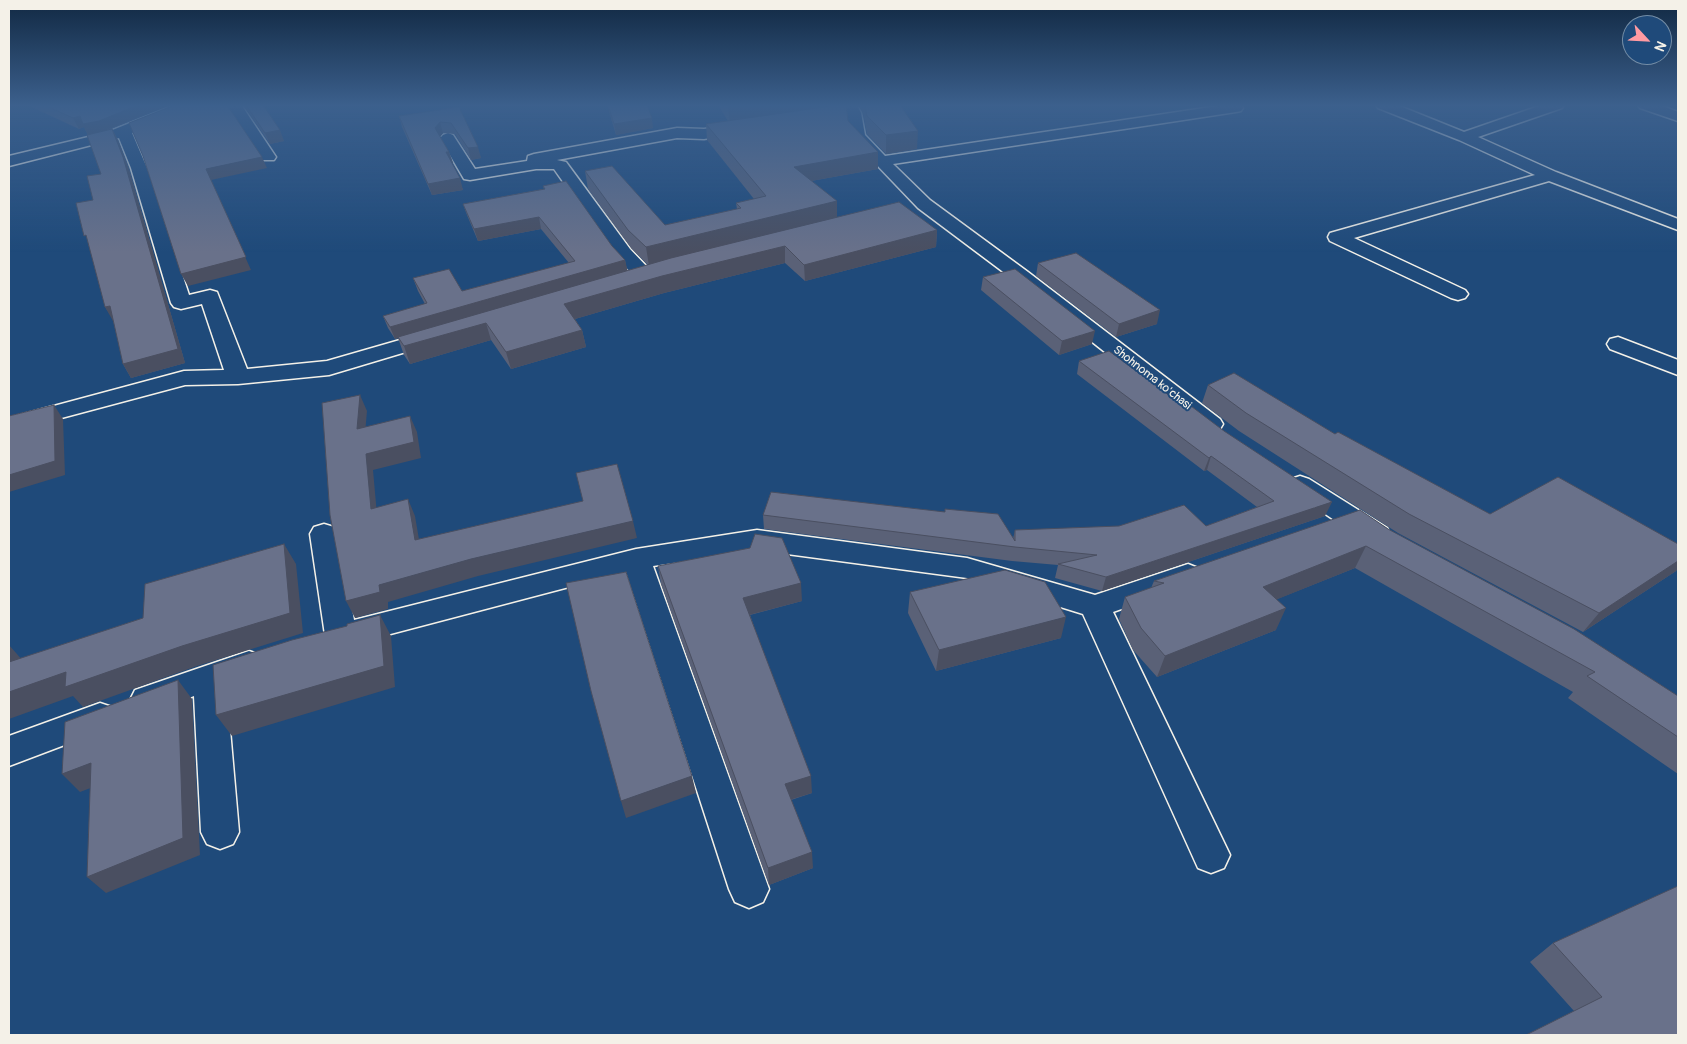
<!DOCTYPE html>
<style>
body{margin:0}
#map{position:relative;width:1687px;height:1044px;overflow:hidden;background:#1f4a7a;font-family:Pangolin,sans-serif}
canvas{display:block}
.frame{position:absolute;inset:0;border:10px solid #f4f1e8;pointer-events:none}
.north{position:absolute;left:1622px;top:15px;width:50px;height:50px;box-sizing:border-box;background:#1f4a7a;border:1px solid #748da6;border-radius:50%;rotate:115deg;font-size:14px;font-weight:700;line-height:20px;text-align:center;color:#f4f1e8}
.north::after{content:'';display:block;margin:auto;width:18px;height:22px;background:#ff9aa2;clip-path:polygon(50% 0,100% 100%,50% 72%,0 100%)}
</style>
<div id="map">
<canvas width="1687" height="1044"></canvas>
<div class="frame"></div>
<div class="north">N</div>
</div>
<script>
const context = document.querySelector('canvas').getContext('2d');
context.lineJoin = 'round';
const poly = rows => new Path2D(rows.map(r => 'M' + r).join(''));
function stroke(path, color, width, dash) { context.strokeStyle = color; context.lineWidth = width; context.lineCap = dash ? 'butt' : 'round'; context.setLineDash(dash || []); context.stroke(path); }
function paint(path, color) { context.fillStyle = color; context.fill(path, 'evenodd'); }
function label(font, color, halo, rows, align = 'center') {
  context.font = font + ' Pangolin,sans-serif'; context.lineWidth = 4; context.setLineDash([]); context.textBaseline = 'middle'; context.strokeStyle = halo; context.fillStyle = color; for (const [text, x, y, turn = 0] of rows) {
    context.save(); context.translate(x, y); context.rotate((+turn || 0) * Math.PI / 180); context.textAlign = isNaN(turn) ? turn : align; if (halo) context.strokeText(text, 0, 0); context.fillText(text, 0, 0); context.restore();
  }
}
const minor = poly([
 [175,105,196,105,194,108,132,133,147,168,189,295,210,290,217,292,247,369,327,361,438,329,446,330,449,335,446,340,329,375,238,384,185,385,9,432,9,418,184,371,224,370,202,304,181,309,174,307,171,303,131,168,119,138,9,166,9,156,105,133,175,105],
 [201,105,242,106,276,157,274,160,262,160,232,113,208,109,201,105],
 [843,105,857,105,861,113,865,135,885,156,1224,105,1241,105,1243,108,1241,111,1236,112,893,164,930,200,1028,272,1220,419,1223,424,1220,429,1211,431,1202,429,1014,280,918,208,852,139,849,136,847,113,843,105],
 [1376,105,1397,105,1464,132,1542,105,1564,105,1562,108,1478,137,1556,172,1678,219,1678,230,1549,181,1354,238,1465,290,1468,294,1465,298,1458,300,1451,298,1330,241,1328,237,1330,233,1535,175,1459,140,1378,108,1376,105],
 [1638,105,1660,105,1678,112,1678,121,1640,108,1638,105],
 [742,124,747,126,750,129,747,132,704,139,677,138,557,160,566,162,630,249,651,271,654,275,651,279,644,281,637,279,616,257,554,169,536,169,470,180,464,179,440,138,443,135,448,133,453,135,475,169,527,161,528,156,534,154,677,128,704,129,742,124],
 [1618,337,1678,360,1678,375,1610,349,1607,344,1610,339,1618,337],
 [1300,476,1309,479,1387,528,1391,535,1387,542,1377,545,1367,542,1291,491,1287,485,1291,479,1300,476],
 [324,524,334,527,338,534,354,620,636,549,757,530,967,558,1095,595,1188,564,1198,568,1203,575,1198,582,1113,612,1230,855,1224,868,1211,873,1198,868,1083,614,967,578,757,550,653,566,769,889,763,902,749,908,735,902,729,889,626,572,341,647,330,643,325,635,310,534,314,527,324,524],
 [249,651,260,655,265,664,260,673,226,684,239,832,233,844,220,849,207,844,201,832,194,696,147,714,135,710,130,700,135,690,249,651],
 [100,703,112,707,117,717,112,727,9,766,9,736,100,703]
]);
stroke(minor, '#f4f1e8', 3);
paint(minor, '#1f4a7a');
paint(poly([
 [27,105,169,105,106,131,112,129,118,140,129,169,185,363,131,378,123,364,114,320,105,307,93,200,101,174,88,135,84,127,79,129],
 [243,105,263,105,284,141,270,144],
 [607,105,647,105,653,128,616,135],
 [718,105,846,105,848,121,878,169,811,181,837,217,937,230,936,247,805,281,785,263,664,293,575,319,582,330,586,347,511,369,491,340,410,364,404,355,398,338,395,339,388,328,383,316,425,304,418,291,413,278,462,291,569,263,541,229,478,241,467,215,463,204,544,189,543,186,612,246,625,260,627,271,648,265,631,248,588,189,585,171,665,225,737,209,736,203,754,199,707,140,706,124,728,121],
 [858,105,900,105,917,149,886,154,867,134,863,113],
 [459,107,481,158,471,160,455,134,443,133,440,137,449,152,453,163,452,163,463,190,432,195,402,127,399,116],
 [1038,263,1157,324,1116,337,1036,276],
 [983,277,1092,344,1059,355,981,290],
 [1079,361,1325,516,1102,591,1055,578,1058,565,1012,561,764,529,763,515,1013,539,1015,530,1206,526,1257,507,1207,470,1204,471,1077,374],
 [1208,385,1335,434,1490,514,1678,544,1678,568,1676,571,1583,632,1398,533,1239,431,1202,403],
 [1388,529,1678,696,1678,774,1568,698,1573,692,1355,568,1277,599,1276,630,1157,677,1133,650,1119,619,1125,597,1151,588,1154,581],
 [658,566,802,601,750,615,812,793,791,800,813,868,769,885,661,584],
 [910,592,1061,638,936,671,908,613],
 [1553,943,1678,1035,1574,1011,1530,962]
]), '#5a6177');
paint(poly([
 [138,105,169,105,104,131,88,135,84,127,79,129,73,118],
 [843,105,730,124,728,106],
 [652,118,653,128,616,135,614,124],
 [440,122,443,133,438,139,435,128],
 [112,129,118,140,129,169,185,363,131,378,123,364],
 [280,130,284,141,270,144,265,133],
 [918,131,917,149,886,154,886,135],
 [478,147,481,158,471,160,468,148],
 [446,152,449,152,453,163,449,164],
 [878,152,878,169,794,184,794,167],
 [262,157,267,168,211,180,251,270,188,286,181,274,206,169],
 [460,178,463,190,432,195,428,184],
 [837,201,837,219,649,266,646,247],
 [539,217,541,229,478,241,474,229],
 [937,230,936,247,805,281,804,265],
 [785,246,785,263,664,293,568,321,564,304,662,276],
 [625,260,628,272,395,339,390,327],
 [110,306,118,319,113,321,105,307],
 [1160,310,1157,324,1116,337,1119,324],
 [486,323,491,340,410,364,404,346],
 [582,330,586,347,511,369,506,352],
 [1095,331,1092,344,1059,355,1062,341],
 [360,395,367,411,364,445,357,429],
 [54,405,63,419,65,475,9,492,9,475],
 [410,416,417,432,421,458,373,470,378,526,371,509,366,454],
 [1211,456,1207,470,1204,471,1209,458],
 [408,499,415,516,422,557,415,540],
 [1332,502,1325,516,1102,591,1106,577],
 [633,521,637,538,478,576,388,602,388,609,355,618,346,601,379,585,471,559],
 [284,544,296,564,303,633,197,666,83,707,73,696,9,719,9,692],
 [1366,546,1355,568,1253,609,1263,587],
 [1678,561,1678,568,1676,571,1583,632,1599,613],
 [801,583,802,601,745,616,743,598],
 [1286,608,1276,630,1157,677,1165,656],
 [380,615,391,636,395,687,232,736,216,715],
 [1066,617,1061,638,936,671,939,650],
 [9,645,24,662,9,669],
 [178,680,192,699,200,855,106,893,87,877],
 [91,763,109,781,80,792,62,774],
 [692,776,696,793,626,818,621,801],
 [811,776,812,793,786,801,785,784],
 [812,852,813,868,769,885,768,868]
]), '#4a4f61');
const building = poly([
 [44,105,138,105,99,121,83,124,80,116,73,118,44,105],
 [175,105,227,105,262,157,206,169,246,257,181,274,143,156,129,123,175,105],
 [246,105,263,105,280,130,265,133,246,105],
 [608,105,647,105,652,118,614,124,608,105],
 [838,105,846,105,848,121,878,152,794,167,837,201,646,247,628,230,585,171,612,166,665,225,741,208,736,203,766,196,706,124,838,105],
 [865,105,900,105,918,131,886,135,867,116,865,105],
 [459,107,478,147,468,148,451,123,440,122,435,128,449,152,446,152,460,178,428,184,399,116,459,107],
 [112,129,123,157,178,349,123,364,110,306,105,307,86,235,84,236,76,203,93,200,87,176,101,174,87,135,112,129],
 [566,181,612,246,625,260,390,327,383,316,427,303,413,278,449,269,462,291,575,261,539,217,474,229,463,204,545,189,543,186,566,181],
 [899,202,937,230,804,265,785,246,662,276,564,304,582,330,506,352,486,323,404,346,398,337,671,258,899,202],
 [1076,253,1160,310,1119,324,1038,263,1076,253],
 [1015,269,1095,331,1062,341,983,277,1015,269],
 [1109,351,1178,402,1183,400,1224,431,1332,502,1106,577,1058,564,1097,555,1015,547,763,515,771,492,945,512,945,509,998,514,1015,541,1015,530,1119,526,1184,505,1206,526,1274,501,1211,456,1209,458,1079,361,1109,351],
 [1234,373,1335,434,1338,432,1490,514,1558,477,1678,544,1678,561,1599,613,1409,514,1246,413,1208,385,1234,373],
 [360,395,357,429,410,416,414,442,366,454,371,509,408,499,415,540,583,501,576,473,617,464,633,521,471,559,379,585,380,592,346,601,330,515,322,403,360,395],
 [54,405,55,461,9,475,9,416,54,405],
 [1360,510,1388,529,1574,629,1678,696,1678,737,1587,676,1595,672,1366,546,1263,587,1286,608,1165,656,1141,628,1125,597,1164,583,1154,581,1360,510],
 [755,534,782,538,801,583,743,598,811,776,785,784,812,852,768,868,658,566,750,548,755,534],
 [284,544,290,613,182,646,65,687,66,672,9,692,9,662,143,618,145,584,284,544],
 [1005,570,1045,582,1066,617,939,650,910,592,1005,570],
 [626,572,692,776,621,801,591,691,566,583,626,572],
 [380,615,384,666,216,715,213,665,292,640,347,626,347,624,380,615],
 [178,680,183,838,87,877,91,763,62,774,65,722,178,680],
 [1678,886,1678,1035,1526,1035,1602,997,1553,943,1678,886]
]);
paint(building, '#69718a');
stroke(building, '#4a4f61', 1);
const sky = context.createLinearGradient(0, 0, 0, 252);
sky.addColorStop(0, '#112943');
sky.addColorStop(0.42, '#3c608d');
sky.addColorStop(1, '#3c608d00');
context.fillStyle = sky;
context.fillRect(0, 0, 1687, 252);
label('12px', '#f4f1e8', '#1f4a7a', [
 ["Shohnoma ko'chasi",1152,378,38]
]);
</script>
